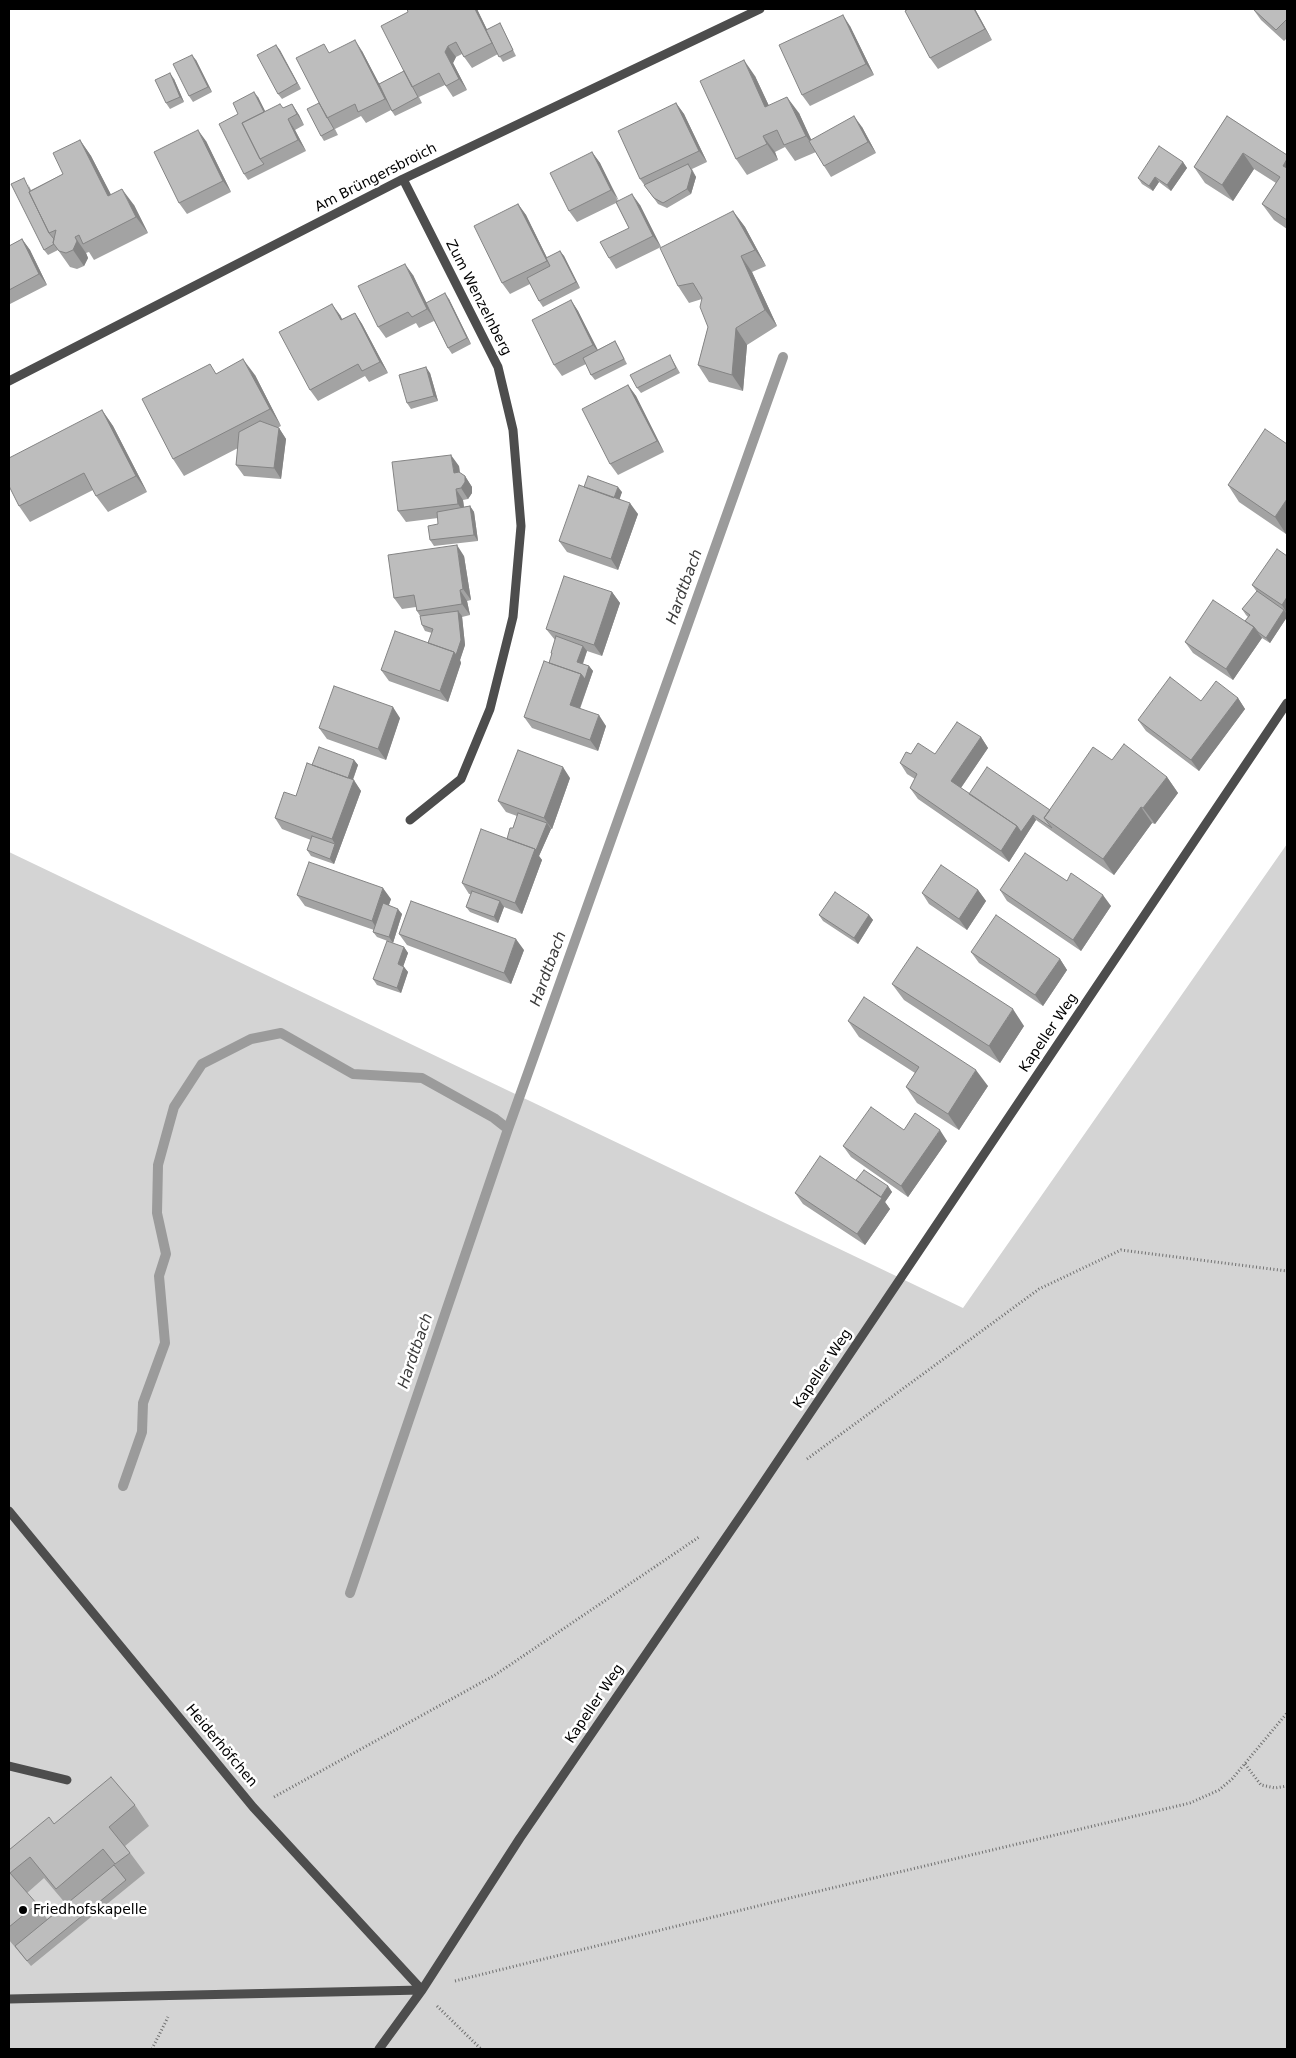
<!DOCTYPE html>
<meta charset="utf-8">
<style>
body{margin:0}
#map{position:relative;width:1296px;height:2058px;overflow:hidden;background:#fff;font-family:"DejaVu Sans",sans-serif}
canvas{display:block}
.frame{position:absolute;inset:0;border:10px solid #000;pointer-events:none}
</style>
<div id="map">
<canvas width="1296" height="2058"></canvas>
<div class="frame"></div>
</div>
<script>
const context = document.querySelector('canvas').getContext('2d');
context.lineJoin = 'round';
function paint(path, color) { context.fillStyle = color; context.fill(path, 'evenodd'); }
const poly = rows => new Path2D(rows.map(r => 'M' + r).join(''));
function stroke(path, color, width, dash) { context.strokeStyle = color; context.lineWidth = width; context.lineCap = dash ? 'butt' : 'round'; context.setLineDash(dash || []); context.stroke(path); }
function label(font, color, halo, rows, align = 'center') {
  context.font = font + ' "DejaVu Sans",sans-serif'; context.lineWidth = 5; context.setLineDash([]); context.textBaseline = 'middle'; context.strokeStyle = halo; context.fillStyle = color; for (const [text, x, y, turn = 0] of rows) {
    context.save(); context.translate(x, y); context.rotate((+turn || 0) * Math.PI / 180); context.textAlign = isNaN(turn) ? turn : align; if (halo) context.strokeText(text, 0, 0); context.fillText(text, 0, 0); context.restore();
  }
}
paint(poly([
 [1287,844,1287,2049,9,2049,9,852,963,1308]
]), '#d4d4d4');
stroke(poly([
 [123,1486,142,1432,143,1403,165,1343,159,1276,166,1254,157,1213,158,1165,174,1107,202,1064,251,1039,281,1033,353,1074,422,1078,494,1118,508,1129],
 [350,1593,508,1129,783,357]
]), '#9b9b9b', 10);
stroke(poly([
 [807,1459,1039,1289,1121,1250,1287,1271],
 [1245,1764,1261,1785,1275,1788,1287,1786],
 [274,1797,495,1675,699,1537],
 [455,1981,794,1897,1190,1803,1219,1790,1232,1779,1287,1713],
 [437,2006,481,2049],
 [152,2049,168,2017]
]), '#6f6f6f', 3, [1, 2.5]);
stroke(poly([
 [403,179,498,367,513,430,521,526,513,617,490,709,461,779,410,820],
 [9,381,403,179,760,9],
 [9,1511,253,1807,422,1990],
 [9,1766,67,1780],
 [9,1999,422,1990],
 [379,2049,422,1990,520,1838,751,1501,1287,703]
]), '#4d4d4d', 9);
paint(poly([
 [477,9,487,30,500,23,503,29,516,56,503,62,498,54,472,68,462,54,456,57,453,63,467,90,453,97,445,85,419,97,422,103,395,116,391,110,366,123,361,116,335,129,338,135,324,141,321,136,319,103,330,52,362,51,379,84,404,71],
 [908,9,975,9,992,40,938,69,930,58],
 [1253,9,1287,9,1287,38,1284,41,1261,20],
 [850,26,874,75,810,106,802,95],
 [276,45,301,89,282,99,278,94],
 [196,60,212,92,193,102,189,96],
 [755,76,769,106,799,113,811,140,862,127,876,153,831,177,824,166,816,152,795,161,785,147,775,152,778,160,747,175,736,159],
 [174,79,184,102,170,109,166,103],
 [258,97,265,111,283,108,292,104,299,115,304,125,295,130,306,151,248,180,244,174,238,114],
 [676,103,684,114,707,162,692,169,696,177,691,194,667,208,658,204,640,179],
 [1227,116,1287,155,1287,229,1274,220,1262,204,1276,183,1254,169,1233,201,1205,183,1194,167],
 [80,140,91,156,111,195,134,205,148,233,94,260,89,252,86,253,88,258,84,266,77,269,70,267,58,250,48,255,44,250,28,184,31,190,63,174],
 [206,141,231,192,187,214,179,203],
 [592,152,600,163,618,201,640,205,661,247,616,269,609,258,629,228,616,203,577,222,569,211],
 [1183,162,1187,168,1171,191,1159,182,1153,191,1142,184,1138,178],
 [518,204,526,215,547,258,560,251,564,256,580,288,543,307,539,301,530,284,510,294,502,283],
 [733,211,745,227,766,266,752,272,777,326,747,345,743,391,709,382,698,365,708,327,702,299,689,303,678,286],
 [22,239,30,250,47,285,10,304,9,303,9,246],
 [413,275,426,303,449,299,471,344,452,354,448,348,434,321,419,328,416,323,386,338,378,327],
 [571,300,578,311,597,350,615,341,618,346,627,364,595,380,591,375,586,364,562,376,554,365],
 [355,313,362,324,388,373,369,382,365,376,318,401,310,390,340,315,342,319],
 [670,355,680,373,641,393,637,388],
 [217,373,255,375,281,426,277,428,279,428,286,439,281,479,244,476,236,465,238,448,184,476,173,459],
 [430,373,438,401,411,409,407,403],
 [628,385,636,396,664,452,618,475,610,464],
 [102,410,113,426,147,492,108,512,96,496,93,490,30,522,19,506],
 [1287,444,1286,534,1239,502,1228,485],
 [459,466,460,473,465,476,472,487,472,493,468,499,463,500,464,507,470,506,474,512,478,541,434,546,430,540,438,524,438,518,406,522,398,511],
 [584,487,622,492,619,499,638,514,618,570,567,552,559,541],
 [464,556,471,600,467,601,470,615,462,617,465,645,460,660,461,663,448,702,389,681,381,670,428,643,432,633,425,631,422,625,420,616,417,611,416,607,402,609,394,598],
 [1287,556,1287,617,1270,643,1262,638,1233,680,1193,653,1185,642,1245,621,1248,617,1246,615,1242,609,1257,592,1252,585],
 [612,592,620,603,602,656,587,651,583,664,589,666,593,671,580,709,606,726,598,751,532,728,524,717,549,663,552,654,551,653,555,640,546,629],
 [1238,698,1245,709,1199,771,1146,731,1138,720,1201,701],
 [400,718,386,760,327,739,319,728],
 [981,737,988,748,961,788,969,793,1050,810,1112,760,1167,777,1178,793,1155,824,1152,823,1114,875,1036,820,1009,862,918,799,910,788,915,779,907,774,900,763,911,754,935,754],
 [354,760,358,765,353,780,361,791,334,864,311,856,307,850,311,840,282,829,275,818,296,796,312,765],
 [570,778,552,829,551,829,539,856,542,860,522,914,504,907,498,923,470,912,466,907,471,894,469,894,462,883,507,839,513,828,517,816,506,812,498,801],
 [1067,881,1111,906,1081,951,1007,901,1000,890],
 [978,890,986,901,967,930,929,904,922,893],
 [297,895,391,899,389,905,402,914,393,943,377,937,373,932,374,930,305,906],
 [819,915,869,915,873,920,858,944,823,921],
 [399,934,524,950,511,984,407,945],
 [404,947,408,953,403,966,404,967,408,972,401,993,377,985,373,979],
 [971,952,1060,959,1067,970,1043,1006,979,963],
 [892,984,1024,1026,1000,1063,904,1000],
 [848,1021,988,1086,959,1130,917,1103,906,1087,915,1073,859,1037],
 [904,1130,947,1141,908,1197,851,1157,843,1146],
 [856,1180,888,1186,892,1192,885,1202,890,1209,865,1245,803,1204,795,1193],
 [135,1805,149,1826,125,1846,145,1873,31,1966,9,1940,9,1850,54,1824],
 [44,1878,66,1904,47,1919,37,1904,27,1893]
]), '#a3a3a3');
paint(poly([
 [475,9,477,9,499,54,492,43],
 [974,9,975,9,992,40,985,29],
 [843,15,850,26,874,75,866,64],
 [355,40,362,51,393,110,385,99],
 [276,45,280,50,301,89,297,83],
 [448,46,456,57,453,63,467,90,459,79,445,52],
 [192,55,196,60,212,92,208,87],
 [744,60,755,76,777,123,765,107],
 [170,73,174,79,184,102,180,97],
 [254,92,258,97,271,123,267,117],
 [787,97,799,113,817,152,806,136],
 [676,103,684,114,707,162,699,151],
 [292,104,299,115,304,125,297,114],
 [854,116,862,127,876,153,868,142],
 [288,119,295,130,306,151,298,140],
 [198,130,206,141,231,192,223,181],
 [763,136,775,152,778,160,767,144],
 [80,140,91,156,120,212,108,196],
 [592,152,600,163,619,201,611,190],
 [1243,153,1254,169,1233,201,1222,185],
 [1287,159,1287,172,1283,166],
 [1183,162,1187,168,1171,191,1167,185],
 [688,164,696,177,691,194,687,189],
 [1155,177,1159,182,1153,191,1149,186],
 [122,189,134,205,148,233,136,217],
 [632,194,640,205,661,247,653,236],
 [518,204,526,215,554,272,547,261],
 [733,211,745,227,766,266,755,250],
 [75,237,86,253,88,258,84,266,73,250],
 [22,239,30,250,47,285,39,274],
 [560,251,564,256,580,288,576,282],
 [741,256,752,272,777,326,765,310],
 [405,264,413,275,435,320,427,309],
 [445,293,449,299,471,344,467,338],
 [571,300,578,311,601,356,593,345],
 [332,304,340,315,348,331,341,320],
 [355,313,362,324,388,373,380,362],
 [736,328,747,345,743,391,732,375],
 [243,359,255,375,281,426,270,409],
 [426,367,430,373,438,401,434,396],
 [628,385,636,396,664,452,657,441],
 [102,410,113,426,147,492,136,476],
 [279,428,286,439,281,479,274,468],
 [451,455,459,466,461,484,454,473],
 [465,476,472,487,472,493,468,499,461,488],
 [618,487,622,492,617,507,613,501],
 [456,489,463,500,465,515,458,504],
 [1287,499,1287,532,1286,534,1275,517],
 [630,503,638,514,618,570,611,559],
 [470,506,474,512,478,541,474,535],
 [457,545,464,556,471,600,463,589],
 [460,590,467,601,470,615,462,604],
 [612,592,620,603,602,656,594,645],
 [1287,597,1287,614,1282,605],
 [1284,610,1287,614,1287,617,1270,643,1266,638],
 [458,611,462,616,465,645,460,660,461,663,448,702,440,691,454,652],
 [1254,627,1262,638,1233,680,1226,669],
 [583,646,587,651,581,668,577,662],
 [589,666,593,671,577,716,570,705,581,674],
 [1238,698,1245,709,1199,771,1191,760],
 [393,707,400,718,386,760,378,749],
 [599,715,606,726,598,751,590,740],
 [981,737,988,748,958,792,951,781],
 [354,760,358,765,350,787,346,782],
 [563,767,570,778,552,829,544,818],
 [1167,777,1178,793,1155,824,1143,808],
 [354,780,361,791,334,864,330,859,335,844,332,839],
 [1141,807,1152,823,1114,875,1103,859],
 [1033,815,1036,820,1009,862,1001,851,1017,826],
 [547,823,551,829,539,856,542,860,522,914,515,903,535,849],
 [383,888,391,899,379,932,372,921],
 [978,890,986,901,967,930,959,919],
 [1103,895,1111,906,1081,951,1073,940],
 [500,901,504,907,498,923,494,917],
 [398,909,402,914,393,943,389,937],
 [869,915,873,920,858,944,854,938],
 [516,939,524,950,511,984,504,973],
 [404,947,408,953,402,970,398,964],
 [1060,959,1067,970,1043,1006,1035,995],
 [404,967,408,972,401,993,397,988],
 [1013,1009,1024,1026,1000,1063,989,1046],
 [976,1070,988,1086,959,1130,948,1114],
 [940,1130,947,1141,908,1197,901,1186],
 [888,1186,892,1192,885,1202,890,1209,865,1245,857,1234]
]), '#848484');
const building = poly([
 [407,9,475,9,492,43,464,57,456,42,448,46,445,52,459,79,446,86,439,73,412,87,381,26,408,12,407,9],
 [908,9,974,9,985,29,930,58,905,11,908,9],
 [1253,9,1287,9,1287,19,1276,30,1253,9],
 [843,15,866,64,802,95,779,45,843,15],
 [500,23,513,50,499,57,486,30,500,23],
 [355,40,385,99,358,112,355,104,327,118,296,58,324,44,329,53,355,40],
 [276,45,297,83,278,94,257,55,276,45],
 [192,55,208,87,189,96,173,64,192,55],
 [744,60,765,107,787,97,806,136,784,145,777,130,763,136,767,144,736,159,700,81,744,60],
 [404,71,418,97,392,111,379,84,404,71],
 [170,73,180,97,166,103,155,80,170,73],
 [254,92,264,112,242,123,260,159,264,164,244,174,219,124,238,114,233,103,254,92],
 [319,103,334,129,321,136,307,109,319,103],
 [676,103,699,151,640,179,618,131,676,103],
 [280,104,283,108,292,104,297,114,288,119,298,140,260,159,242,123,280,104],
 [854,116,868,142,824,166,809,141,854,116],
 [1227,116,1287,155,1287,159,1283,166,1287,168,1287,220,1262,204,1280,177,1243,153,1222,185,1194,167,1227,116],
 [198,130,223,181,179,203,154,152,198,130],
 [80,140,108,196,122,189,136,217,83,244,79,235,75,237,77,241,73,250,66,253,59,251,53,243,56,230,49,233,29,192,63,174,53,153,80,140],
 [1159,146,1183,162,1167,185,1155,177,1149,186,1138,178,1159,146],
 [592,152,611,190,569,211,550,173,592,152],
 [688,164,692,171,687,189,663,203,654,198,644,185,688,164],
 [24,178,30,191,29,192,49,233,54,239,53,243,54,244,44,250,11,184,24,178],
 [632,194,653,236,609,258,600,242,629,228,616,202,632,194],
 [518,204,547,261,502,283,474,226,518,204],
 [733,211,755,250,741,256,765,310,736,328,732,375,698,365,708,327,700,307,702,298,693,283,678,286,660,248,733,211],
 [22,239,39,274,9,290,9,246,22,239],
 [560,251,576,282,539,301,527,278,550,266,546,258,560,251],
 [405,264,427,309,412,317,408,312,378,327,358,286,405,264],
 [445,293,467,338,448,348,426,303,445,293],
 [571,300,593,345,554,365,532,320,571,300],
 [332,304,341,320,355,313,380,362,362,371,358,364,310,390,279,332,332,304],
 [615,341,624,359,591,375,583,358,615,341],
 [670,355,676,368,637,388,630,375,670,355],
 [243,359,270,409,173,459,142,399,210,364,216,374,243,359],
 [426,367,434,396,407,403,399,375,426,367],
 [628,385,657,441,610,464,582,409,628,385],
 [102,410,136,476,96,496,84,473,19,506,9,486,9,458,102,410],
 [260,421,279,428,274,468,236,465,239,432,260,421],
 [1265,429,1287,444,1287,499,1275,517,1228,485,1265,429],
 [451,455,454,473,459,472,465,476,465,482,461,488,456,489,458,504,398,511,392,462,451,455],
 [588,476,618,487,614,498,584,487,588,476],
 [579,485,630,503,611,559,559,541,579,485],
 [470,506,474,535,430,540,428,526,438,524,437,512,470,506],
 [457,545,463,589,460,590,462,604,417,611,414,595,394,598,388,555,457,545],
 [1277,549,1287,556,1287,597,1282,605,1252,585,1277,549],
 [564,576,612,592,594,645,546,629,564,576],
 [1257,591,1284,610,1266,638,1258,632,1254,627,1245,621,1250,615,1242,609,1257,591],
 [1213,600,1254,627,1226,669,1185,642,1213,600],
 [458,611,461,640,456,655,454,652,428,643,433,629,422,625,420,616,458,611],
 [395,631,454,652,440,691,381,670,395,631],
 [556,636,583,646,577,662,589,666,585,679,581,674,549,663,552,653,551,653,556,636],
 [544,661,581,674,570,705,599,715,590,740,524,717,544,661],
 [1170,677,1201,701,1216,681,1238,698,1191,760,1138,720,1170,677],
 [334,686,393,707,378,749,319,728,334,686],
 [957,722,981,737,951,781,1017,826,1001,851,910,788,917,774,900,763,906,752,911,754,918,743,935,754,957,722],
 [1124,744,1167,777,1143,808,1141,807,1103,859,1044,818,1093,747,1112,760,1124,744],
 [319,747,354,760,348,778,312,765,319,747],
 [518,750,563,767,544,818,498,801,518,750],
 [307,763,354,780,332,839,275,818,284,792,296,796,307,763],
 [987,767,1050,810,1044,818,1052,828,1033,815,1021,832,1017,826,969,794,987,767],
 [518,813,547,823,536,850,535,849,507,839,510,828,513,828,518,813],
 [481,829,535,849,515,903,462,883,481,829],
 [312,836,335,844,330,859,307,850,312,836],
 [1025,853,1067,881,1071,873,1103,895,1073,940,1000,890,1025,853],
 [309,862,383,888,372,921,297,895,309,862],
 [941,865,978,890,959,919,922,893,941,865],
 [472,891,500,901,494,917,466,907,472,891],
 [835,892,869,915,854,938,819,915,835,892],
 [411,901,516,939,504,973,399,934,411,901],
 [383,903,398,909,389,937,373,932,383,903],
 [996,915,1060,959,1035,995,971,952,996,915],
 [387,941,404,947,398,964,404,967,397,988,373,979,387,941],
 [917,947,1013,1009,989,1046,892,984,917,947],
 [864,997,976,1070,948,1114,906,1087,919,1067,848,1021,864,997],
 [871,1107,904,1130,915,1113,940,1130,901,1186,843,1146,871,1107],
 [820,1156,882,1198,857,1234,795,1193,820,1156],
 [864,1170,888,1186,881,1197,856,1180,864,1170],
 [111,1777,135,1805,109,1827,130,1853,115,1864,103,1849,56,1889,30,1857,10,1873,37,1904,9,1927,9,1850,49,1817,54,1824,111,1777],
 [114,1865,126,1880,27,1961,15,1946,114,1865]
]);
paint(building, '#bdbdbd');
stroke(building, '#848484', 1);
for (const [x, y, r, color] of [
 [23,1910,5,"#000"]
]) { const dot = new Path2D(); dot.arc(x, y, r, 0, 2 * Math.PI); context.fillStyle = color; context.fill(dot); stroke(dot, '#fff', 2); }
label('14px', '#000', '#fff', [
 ["Am Brüngersbroich",376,178,-27],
 ["Zum Wenzelnberg",478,298,63],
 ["Kapeller Weg",1049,1033,-56],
 ["Kapeller Weg",823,1369,-56],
 ["Kapeller Weg",595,1704,-56],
 ["Heiderhöfchen",221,1746,50]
]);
label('14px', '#000', '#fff', [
 ["Friedhofskapelle",33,1910]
], 'left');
label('italic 15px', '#3c3c3c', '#fff', [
 ["Hardtbach",685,587,-70],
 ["Hardtbach",549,969,-70],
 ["Hardtbach",416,1351,-71]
]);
</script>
